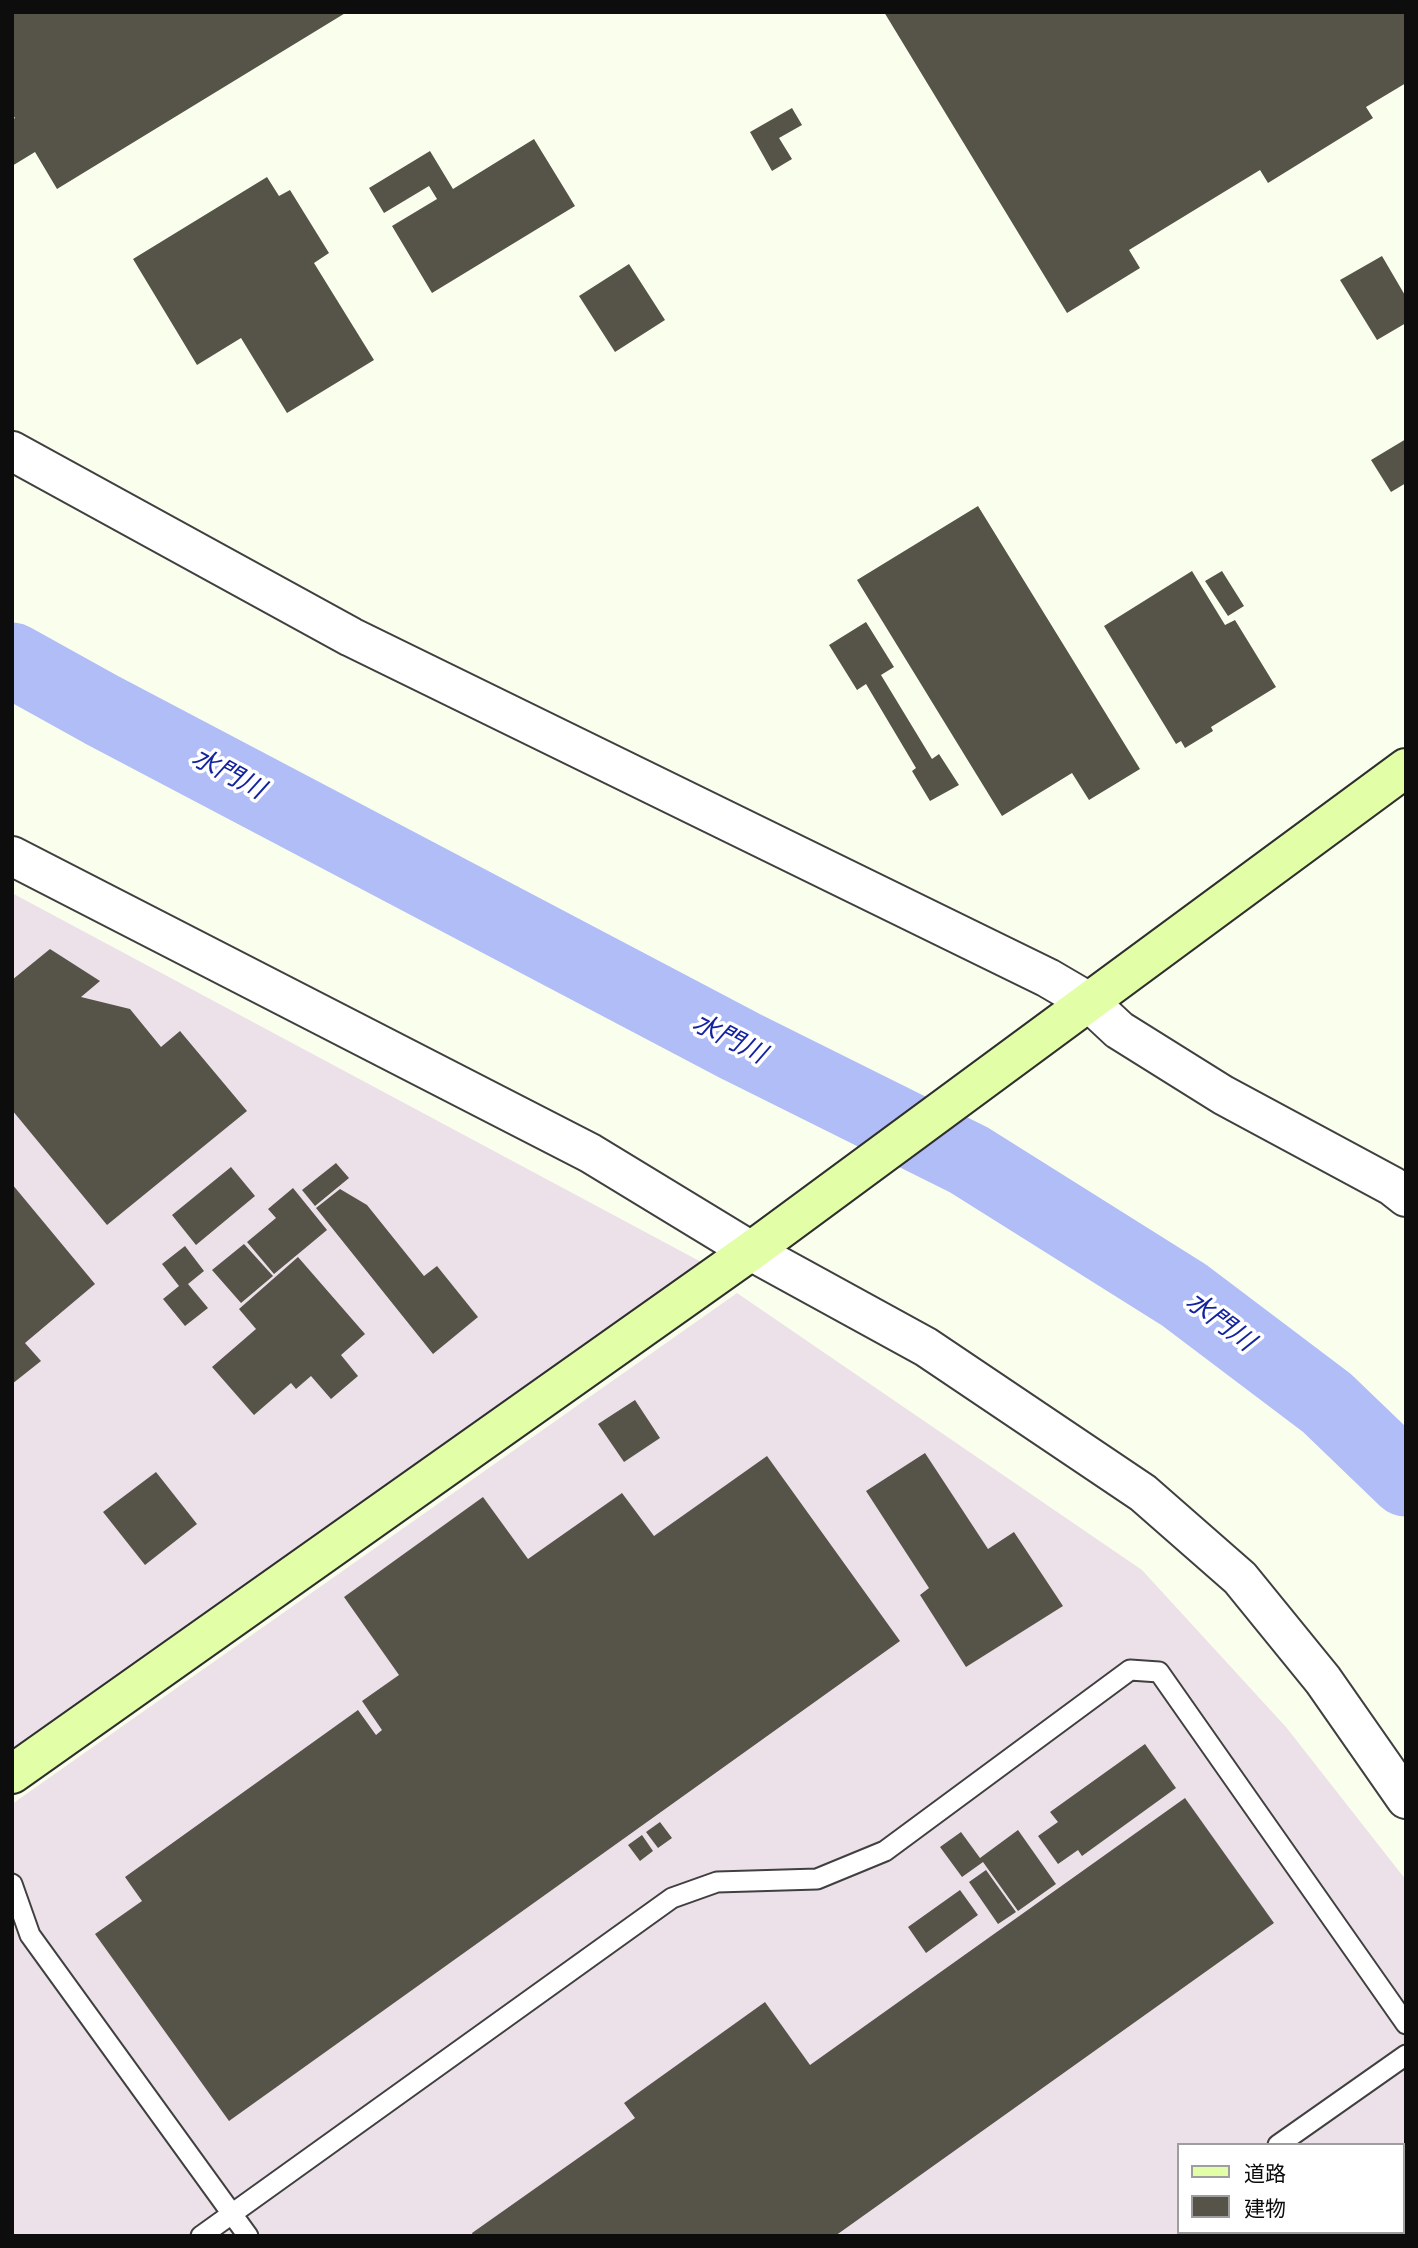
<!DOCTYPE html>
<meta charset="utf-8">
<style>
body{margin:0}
#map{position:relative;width:1418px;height:2248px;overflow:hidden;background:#faffed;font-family:"Roboto Serif","Noto Sans JP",serif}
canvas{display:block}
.frame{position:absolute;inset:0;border:14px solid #0d0d0d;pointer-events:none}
.legend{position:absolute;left:1177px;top:2143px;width:228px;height:91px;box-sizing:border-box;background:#fff;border:2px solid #9e9e9e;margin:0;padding:9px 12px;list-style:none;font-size:21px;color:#0d0d0d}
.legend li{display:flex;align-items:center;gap:14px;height:35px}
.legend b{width:35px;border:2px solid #9e9e9e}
</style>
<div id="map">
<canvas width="1418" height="2248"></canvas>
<div class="frame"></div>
<ul class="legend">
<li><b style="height:9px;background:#e2ffa8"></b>道路</li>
<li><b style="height:19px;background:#565449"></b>建物</li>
</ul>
</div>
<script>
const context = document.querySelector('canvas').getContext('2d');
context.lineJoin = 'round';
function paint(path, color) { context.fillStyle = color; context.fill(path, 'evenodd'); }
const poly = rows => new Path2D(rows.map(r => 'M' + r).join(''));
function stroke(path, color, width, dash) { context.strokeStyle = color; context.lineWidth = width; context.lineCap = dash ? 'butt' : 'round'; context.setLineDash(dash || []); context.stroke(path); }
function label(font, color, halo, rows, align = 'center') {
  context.font = font + ' "Roboto Serif","Noto Sans JP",serif'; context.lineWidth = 7; context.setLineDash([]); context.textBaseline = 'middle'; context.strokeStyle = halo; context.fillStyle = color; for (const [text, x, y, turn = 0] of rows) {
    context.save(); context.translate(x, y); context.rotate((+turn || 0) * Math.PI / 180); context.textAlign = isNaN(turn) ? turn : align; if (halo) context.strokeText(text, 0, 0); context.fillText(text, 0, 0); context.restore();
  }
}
paint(poly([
 [12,893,705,1264,12,1754],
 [737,1293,1142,1570,1286,1727,1406,1880,1406,2236,12,2236,12,1804],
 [1178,2145,1402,2145,1402,2232,1178,2232]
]), '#ece1e8');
stroke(poly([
 [12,660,102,710,740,1046,969,1160,1184,1295,1327,1403,1406,1479]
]), '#b1bdf7', 75);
paint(poly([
 [12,12,347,12,57,189,35,152,12,166,12,120,15,118,12,114],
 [884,12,1406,12,1406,83,1366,107,1373,118,1268,183,1260,170,1129,250,1140,268,1067,313],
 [792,108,802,125,779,138,792,159,772,171,750,132],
 [534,139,575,206,432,293,392,226,437,199,429,186,384,213,369,188,430,151,453,189],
 [267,177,279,196,290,190,329,253,314,263,374,360,287,413,241,338,197,365,133,259],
 [1382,256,1406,297,1406,323,1377,340,1340,280],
 [629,264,665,320,615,352,579,296],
 [1406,439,1406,483,1391,492,1371,460],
 [978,506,1140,769,1089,800,1072,773,1002,816,857,580],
 [1192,571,1225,625,1235,620,1276,687,1211,727,1213,731,1185,748,1181,741,1176,744,1104,626],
 [1222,571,1244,606,1228,616,1205,581],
 [866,622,894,667,881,675,932,759,939,754,959,785,930,801,912,771,916,768,866,684,857,690,829,645],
 [50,949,100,981,81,997,130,1009,161,1047,180,1031,247,1111,107,1225,12,1110,12,980],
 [336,1163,349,1178,315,1206,302,1190],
 [231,1167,255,1196,196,1245,172,1215],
 [12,1184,95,1284,25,1343,41,1361,12,1384],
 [293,1188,327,1230,274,1274,247,1242,276,1218,268,1209],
 [340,1189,367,1205,424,1276,437,1266,478,1317,433,1354,316,1208],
 [244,1244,273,1276,241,1303,212,1270],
 [185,1246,204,1271,188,1284,208,1308,185,1326,163,1299,179,1286,162,1264],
 [298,1257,365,1334,341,1355,358,1376,331,1399,311,1376,296,1389,291,1383,254,1415,212,1367,256,1329,239,1309],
 [635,1400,660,1438,624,1462,598,1424],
 [925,1453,988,1549,1014,1532,1063,1606,966,1667,920,1595,929,1588,866,1491],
 [767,1456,900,1641,229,2121,95,1934,142,1901,125,1877,358,1710,376,1735,382,1730,362,1701,399,1675,344,1597,483,1497,528,1559,622,1493,654,1536],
 [156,1472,197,1524,145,1565,103,1512],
 [1145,1744,1176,1788,1082,1856,1078,1850,1058,1864,1038,1836,1058,1822,1050,1812],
 [1185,1798,1274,1923,835,2236,473,2236,472,2233,635,2118,624,2103,765,2002,810,2065],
 [660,1822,672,1838,658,1848,646,1832],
 [1018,1830,1056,1884,1018,1911,983,1862,962,1877,940,1847,961,1832,980,1858],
 [642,1835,653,1851,640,1861,628,1845],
 [986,1870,1016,1912,998,1924,969,1882],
 [960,1890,978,1915,926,1953,908,1927]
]), '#565449');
const lane = poly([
 [12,1884,30,1935,248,2236],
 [1278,2145,1406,2055],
 [1402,2219,1406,2217],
 [201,2236,672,1898,717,1882,817,1879,885,1851,1130,1670,1159,1672,1406,2024],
 [1241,2236,1241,2232],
 [1377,2236,1382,2232]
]);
const street = poly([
 [12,451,351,637,1048,978,1089,1002,1119,1030,1223,1095,1392,1186,1406,1197],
 [12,856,590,1153,751,1251,926,1347,1143,1493,1240,1578,1323,1680,1406,1799]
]);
const secondary = poly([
 [12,1774,751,1251,1406,768]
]);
stroke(lane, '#404040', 23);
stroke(street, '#404040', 42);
stroke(secondary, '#2f2f2f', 42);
stroke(lane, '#fff', 19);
stroke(street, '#fff', 38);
stroke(secondary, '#e2ffa8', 38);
label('italic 26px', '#1424a1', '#fff', [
 ["水門川",228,774,28],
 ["水門川",729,1039,27],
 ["水門川",1220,1322,37]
]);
</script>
